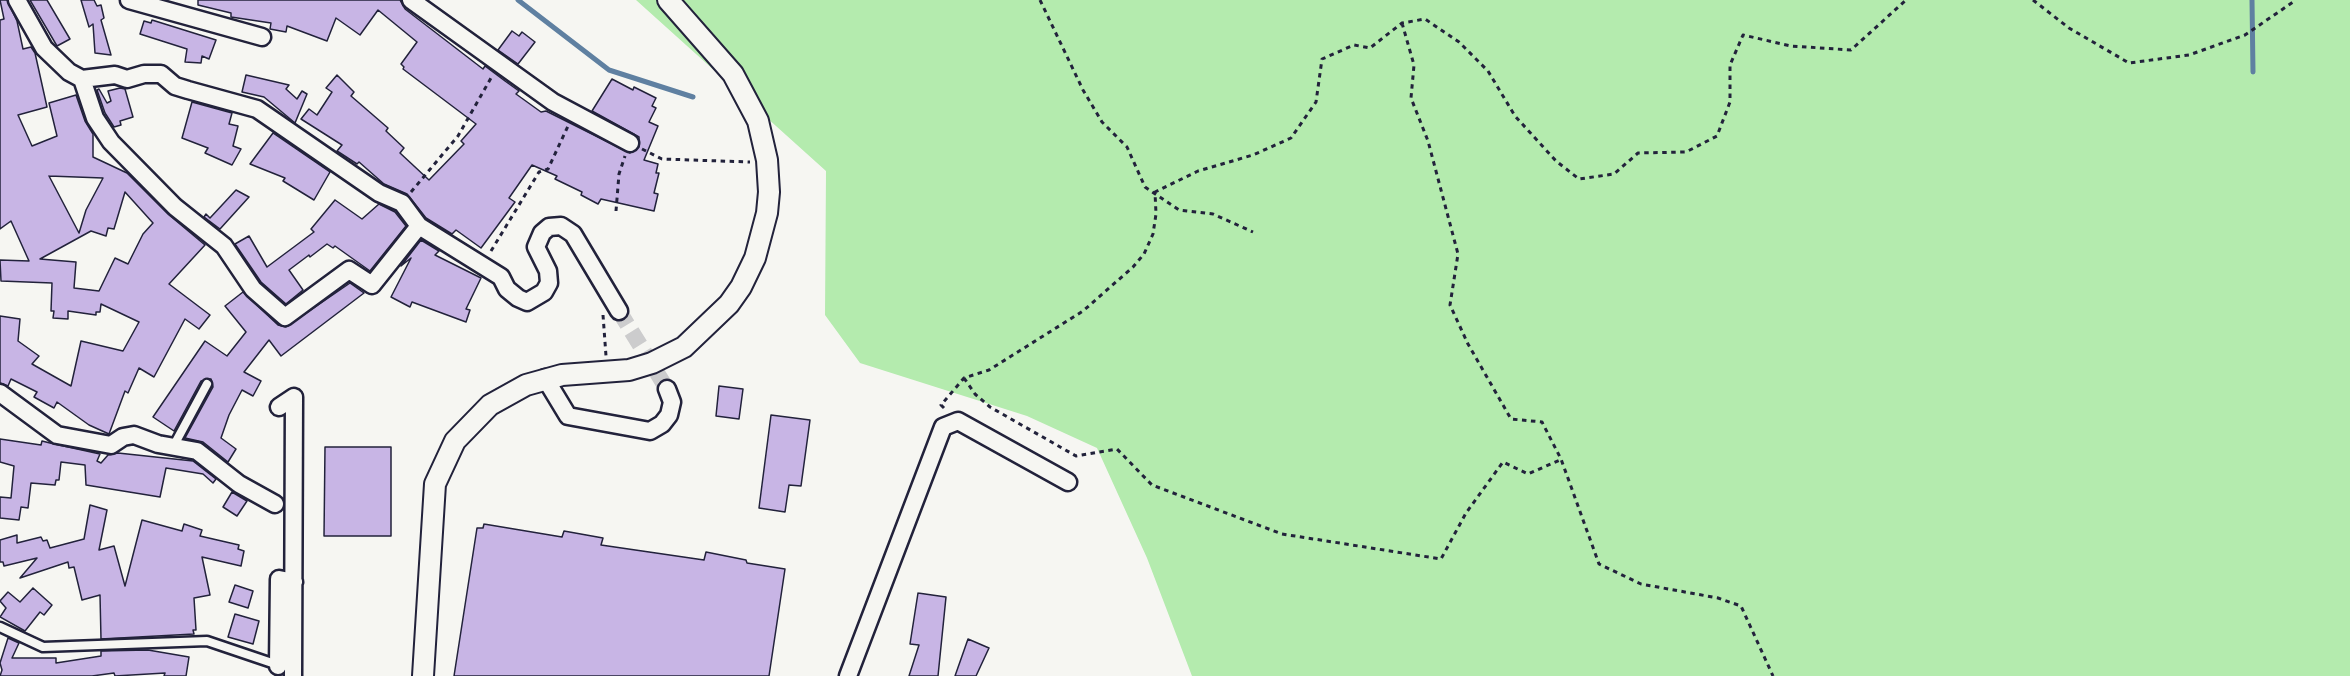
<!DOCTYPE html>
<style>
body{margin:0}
canvas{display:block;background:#f6f6f2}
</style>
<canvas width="2350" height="676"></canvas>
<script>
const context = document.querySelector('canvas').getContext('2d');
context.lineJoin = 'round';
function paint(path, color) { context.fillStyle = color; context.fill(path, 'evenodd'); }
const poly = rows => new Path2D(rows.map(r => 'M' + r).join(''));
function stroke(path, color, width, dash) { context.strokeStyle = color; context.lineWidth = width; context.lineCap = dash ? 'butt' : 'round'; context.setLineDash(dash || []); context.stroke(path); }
paint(poly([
 [636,0,2350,0,2350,676,1192,676,1147,558,1097,448,1027,416,860,363,825,315,826,171]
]), '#b4ebae');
stroke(poly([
 [518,0,609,70,693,97],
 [2252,0,2253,72]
]), '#5f80a1', 5);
const building = poly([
 [0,0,7,0,17,21,23,49,31,47,35,53,47,107,18,115,32,146,57,136,49,103,76,95,85,121,93,134,93,157,127,173,168,214,205,245,169,284,210,315,199,329,185,319,154,377,139,368,128,393,125,391,109,434,89,425,57,402,54,408,34,397,37,392,11,379,8,386,0,383,0,316,20,319,18,341,39,356,32,364,71,386,81,341,123,351,139,322,101,304,100,312,96,312,96,315,68,311,68,319,53,318,54,311,51,311,52,283,1,281,0,260,29,261,11,221,0,229,0,20,4,19,0,0],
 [49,176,103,178,86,210,79,233,49,176],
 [125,192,153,223,143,234,128,264,115,258,99,291,74,288,76,262,40,259,91,231,106,236,108,228,114,229,125,192],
 [30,0,47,0,70,39,57,46,30,0],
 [81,0,94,0,97,6,101,5,104,18,101,20,111,55,95,53,93,24,89,27,81,0],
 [198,0,400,0,405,9,483,69,485,66,505,81,519,91,516,94,541,112,546,111,630,153,639,147,639,137,592,111,612,79,633,90,634,87,656,98,652,106,656,108,649,122,658,126,644,160,658,164,656,173,659,173,654,193,658,194,654,211,601,199,598,204,581,195,582,192,555,179,557,176,532,165,509,198,515,202,481,248,456,230,452,234,426,218,407,194,384,184,359,162,357,164,337,151,342,145,301,119,309,109,317,115,332,92,326,88,337,75,354,92,351,96,388,128,386,131,404,148,400,153,429,180,464,144,461,141,476,124,403,69,404,67,401,64,417,42,378,10,360,35,336,18,327,41,287,26,286,32,270,29,271,23,231,17,231,13,198,5,198,0],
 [152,20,216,40,209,59,202,56,201,63,185,62,187,49,140,34,144,21,151,23,152,20],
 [512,31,519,36,522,32,535,42,518,64,498,50,512,31],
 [246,75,289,85,286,89,297,99,302,91,307,94,295,123,264,97,242,92,246,75],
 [120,88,125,89,133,117,120,121,121,125,114,127,105,113,97,90,99,89,107,103,111,101,108,91,120,88],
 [192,102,232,113,229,124,238,126,233,146,241,149,232,165,205,153,208,148,182,138,192,102],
 [273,133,330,172,314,200,283,181,285,178,250,164,273,133],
 [236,190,249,197,220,229,204,217,206,214,210,218,236,190],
 [335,200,362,219,379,204,395,212,406,226,370,271,335,246,333,248,327,244,310,257,309,255,289,270,303,290,286,304,261,282,235,244,249,236,267,267,314,232,311,229,335,200],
 [421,240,439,251,435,255,481,278,466,309,470,310,466,322,412,302,410,307,391,297,411,258,401,266,421,240],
 [350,283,364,293,281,356,269,340,244,372,261,381,253,396,242,390,229,415,221,438,236,449,228,462,203,442,185,438,213,387,211,379,201,381,174,431,153,417,205,341,227,356,246,332,225,306,243,292,278,325,286,327,350,283],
 [719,386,743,389,739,419,716,416,719,386],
 [771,415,810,420,801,486,789,485,785,512,759,508,771,415],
 [0,439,41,445,42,441,50,443,100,454,97,461,101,463,108,455,118,453,193,461,216,479,213,483,203,474,166,468,160,497,86,485,85,465,61,462,59,480,56,480,55,485,31,483,28,508,21,507,19,520,0,518,0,497,11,498,14,466,0,462,0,439],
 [325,447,391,447,391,536,324,536,325,447],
 [232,492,247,501,237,516,223,507,232,492],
 [90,505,107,510,99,550,114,546,125,586,142,520,182,531,184,524,202,530,200,536,239,545,238,549,244,551,241,566,202,557,210,595,194,598,196,630,193,630,194,634,101,639,100,595,82,600,74,567,69,568,68,562,20,578,37,558,4,566,3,562,0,562,0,540,17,535,17,543,41,537,43,541,47,540,50,548,84,539,90,505],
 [484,524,562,537,564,531,603,538,601,545,704,560,706,552,746,560,747,563,785,569,769,676,454,676,477,528,483,528,484,524],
 [235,585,253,591,248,608,229,602,235,585],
 [33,588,52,605,44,615,40,612,25,631,0,617,6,608,0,601,8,592,20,602,33,588],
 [918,593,946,597,938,676,909,676,919,645,910,644,918,593],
 [235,614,259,621,253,644,228,637,235,614],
 [8,638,19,643,12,658,56,658,56,663,101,656,101,651,148,650,189,657,186,676,164,676,165,673,115,676,114,673,92,676,0,676,2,670,0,663,8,638],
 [968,639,989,648,976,676,955,676,968,639]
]);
paint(building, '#c8b5e5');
stroke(building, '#22223b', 1.5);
stroke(poly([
 [619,311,667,389]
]), '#cccccd', 16, [16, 8]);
const service = poly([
 [173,447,207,384],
 [0,627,43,647,207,641,278,665]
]);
const minor = poly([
 [17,0,44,48,69,72,82,79,115,75,127,79,144,74,161,74,175,86,188,90,257,109,379,193,402,203,419,226,501,277,507,289,518,298,527,302,544,292,549,283,548,271,536,247,542,233,549,227,561,226,573,234,619,311],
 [129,0,262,37],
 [411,0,553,102,630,143],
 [82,79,95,118,111,142,175,207,224,246,253,289,285,317,349,270,372,285,419,226],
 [545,378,568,416,650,431,662,424,669,415,672,402,667,389],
 [0,393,57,435,111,445,123,437,134,435,158,444,197,451,239,484,275,504],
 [279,407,294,397,293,676],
 [278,666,279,579,294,582],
 [848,676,943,427,958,421,1068,482]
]);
const tertiary = poly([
 [423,676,435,484,455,441,490,405,526,385,562,375,629,370,652,363,684,347,729,304,741,287,755,258,767,213,769,192,767,160,758,121,733,74,668,0]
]);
stroke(service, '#22223b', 13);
stroke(minor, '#22223b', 21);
stroke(tertiary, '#22223b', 24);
stroke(poly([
 [1040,0,1083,90,1102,122,1127,147,1145,187,1179,210,1213,214,1253,232],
 [2033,0,2069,28,2129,63,2189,55,2245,35,2296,0],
 [1402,23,1414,65,1411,98,1428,141,1458,254,1450,305,1468,344,1511,419,1542,422,1561,459,1599,564,1641,584,1718,598,1741,606,1773,676],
 [642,149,662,159,750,162],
 [411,192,458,136,491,78],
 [616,211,619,174,625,156],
 [491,251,539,172,548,169,568,126],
 [603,315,606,356],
 [964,378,975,394,990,407,1076,456,1117,449,1152,485,1282,534,1441,559,1466,513,1503,462,1528,474,1560,460],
 [944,408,941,405,964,378,989,370,1083,311,1133,267,1144,254,1153,234,1156,214,1155,192,1198,171,1253,155,1291,138,1316,102,1322,59,1354,45,1370,48,1402,23,1425,19,1459,42,1488,71,1515,116,1556,161,1579,179,1614,174,1638,153,1686,152,1717,136,1730,102,1730,65,1743,35,1791,46,1851,50,1906,0]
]), '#22223b', 3, [4.5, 4.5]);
stroke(service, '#f6f6f2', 8);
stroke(minor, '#f6f6f2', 16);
stroke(tertiary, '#f6f6f2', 20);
</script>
